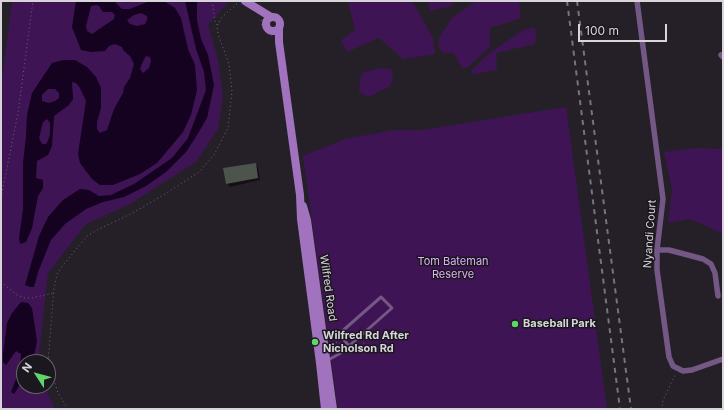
<!DOCTYPE html>
<style>
body{margin:0}
#map{position:relative;width:724px;height:410px;overflow:hidden;background:#252028;font-family:Inter,sans-serif}
canvas{display:block}
.frame{position:absolute;inset:0;border:2px solid #d8d5da;pointer-events:none}
.north{position:absolute;left:16px;top:354px;width:40px;height:40px;box-sizing:border-box;background:#1b171e;border:1px solid #676369;border-radius:50%;rotate:306deg;font-size:11px;font-weight:700;line-height:16px;text-align:center;color:#d8d5da}
.north::after{content:'';display:block;margin:auto;width:14px;height:18px;background:#61d46a;clip-path:polygon(50% 0,100% 100%,50% 72%,0 100%)}
.scale{position:absolute;left:578px;top:24px;width:89px;height:18px;box-sizing:border-box;border:2px solid #d8d5da;border-top:0;padding-left:5px;font-size:12px;line-height:14px;white-space:nowrap;color:#d8d5da;-webkit-text-stroke:3px #1b171e;paint-order:stroke}
</style>
<div id="map">
<canvas width="724" height="410"></canvas>
<div class="frame"></div>
<div class="north">N</div>
<div class="scale">100 m</div>
</div>
<script>
const context = document.querySelector('canvas').getContext('2d');
context.lineJoin = 'round';
function paint(path, color) { context.fillStyle = color; context.fill(path, 'evenodd'); }
const poly = rows => new Path2D(rows.map(r => 'M' + r).join(''));
function stroke(path, color, width, dash) { context.strokeStyle = color; context.lineWidth = width; context.lineCap = dash ? 'butt' : 'round'; context.setLineDash(dash || []); context.stroke(path); }
function label(font, color, halo, rows, align = 'center') {
  context.font = font + ' Inter,sans-serif'; context.lineWidth = 3; context.setLineDash([]); context.textBaseline = 'middle'; context.strokeStyle = halo; context.fillStyle = color; for (const [text, x, y, turn = 0] of rows) {
    context.save(); context.translate(x, y); context.rotate((+turn || 0) * Math.PI / 180); context.textAlign = isNaN(turn) ? turn : align; if (halo) context.strokeText(text, 0, 0); context.fillText(text, 0, 0); context.restore();
  }
}
paint(poly([
 [12,1,229,1,208,25,218,60,223,96,218,129,196,162,130,204,86,224,48,273,38,362,24,362,24,386,44,386,55,409,1,409,1,88],
 [348,1,412,1,433,38,435,54,403,59,379,38,347,52,341,40,355,30],
 [428,1,452,1,453,6,430,11],
 [476,1,519,1,521,18,490,28,490,47,467,68,462,68,454,53,443,53,438,46,439,38,453,17],
 [535,28,536,38,535,44,496,53,497,70,473,74,471,73,473,69,488,54,525,29],
 [381,68,391,69,393,79,390,86,373,95,366,97,359,91,361,75,364,72],
 [566,107,607,409,338,409,303,156,345,139,394,130,422,130],
 [695,148,723,149,723,234,698,222,687,219,668,223,672,189,664,152]
]), '#3f1455');
paint(poly([
 [76,1,111,1,115,2,122,9,130,9,147,2,164,1,175,8,181,18,188,49,195,65,197,90,191,115,183,132,157,163,140,174,113,185,100,185,92,179,80,163,78,154,86,101,80,88,76,83,72,82,73,99,69,105,54,116,52,146,48,155,37,161,36,178,43,180,43,188,38,196,32,228,26,242,20,244,19,238,23,209,23,163,26,136,27,115,32,93,52,63,64,60,75,60,87,67,96,77,101,88,101,108,97,122,97,129,100,133,107,130,114,109,123,93,124,87,130,78,134,64,130,56,124,51,122,47,115,44,109,46,105,51,91,52,81,50,72,27],
 [96,5,99,6,103,12,112,12,115,15,114,19,92,34,87,31,86,26,91,6],
 [141,13,147,16,147,20,145,24,137,26,130,24,127,20,134,15],
 [146,56,150,57,151,61,149,68,143,73,140,69,143,61],
 [48,89,55,89,59,93,59,98,55,101,49,103,42,101,42,95],
 [47,119,50,123,50,134,48,141,46,144,42,144,39,138,43,122],
 [185,1,197,1,197,20,201,39,208,55,214,85,207,118,197,135,186,152,166,172,146,186,124,197,103,202,86,209,65,224,51,240,38,272,34,287,30,287,25,285,39,236,48,217,63,200,80,189,89,190,99,196,111,195,134,184,172,158,188,138,206,90,204,72,196,49],
 [21,302,28,303,32,308,37,341,33,362,24,362,24,378,14,394,11,392,20,369,21,354,16,351,6,365,3,362,3,354,7,323,12,313]
]), '#150120');
paint(poly([
 [255,164,258,167,260,180,230,187,227,183]
]), '#0007');
paint(poly([
 [256,163,258,178,226,184,223,168]
]), '#4d544c');
stroke(poly([
 [212,1,215,21,217,25],
 [261,20,262,26,264,30,272,36],
 [1,198,18,113,33,1],
 [1,282,17,295,25,298,32,298,53,293],
 [332,343,339,342,341,345],
 [348,352,349,354,352,353,381,328],
 [68,409,58,393,48,362,54,288,57,274,64,264,87,236,99,229,133,213,168,192,199,172,214,155,228,128,232,91,229,64,218,34,217,26,222,17,238,3],
 [664,409,662,407,663,400,676,373]
]), '#6b676e', 1, [1, 3]);
stroke(poly([
 [328,360,339,354,349,346,392,308,381,297,339,334,349,346]
]), '#735785', 3);
stroke(poly([
 [637,1,663,199,657,250,657,270,669,357,673,366,683,371,692,370,723,359],
 [721,55,723,57],
 [657,250,669,250,703,259,711,264,715,273,718,296]
]), '#735785', 5.5);
stroke(poly([
 [245,1,271,17],
 '266 24a7 7 0 1 1 14 0a7 7 0 1 1-14 0Z',
 [279,28,279,42,300,195,301,219,320,363,325,409],
 [303,206,307,220,333,409]
]), '#a173be', 8);
stroke(poly([
 [567,1,620,409],
 [577,1,631,409]
]), '#78747b', 2, [5, 5]);
for (const [x, y, r, color] of [
 [515,324,4,"#61d46a"],
 [315,342,4,"#61d46a"]
]) { const dot = new Path2D(); dot.arc(x, y, r, 0, 2 * Math.PI); context.fillStyle = color; context.fill(dot); stroke(dot, '#1b171e', 1.5); }
label('11px', '#d8d5da', '#1b171e', [
 ["Nyandi Court",650,234,-86],
 ["Wilfred Road",328,288,82]
]);
label('11px', '#deaffc', '#1b171e', [
 ["Tom Bateman",453,262],
 ["Reserve",453,275]
]);
label('bold 11px', '#d8d5da', '#1b171e', [
 ["Baseball Park",523,324],
 ["Wilfred Rd After",323,336],
 ["Nicholson Rd",323,349]
], 'left');
</script>
